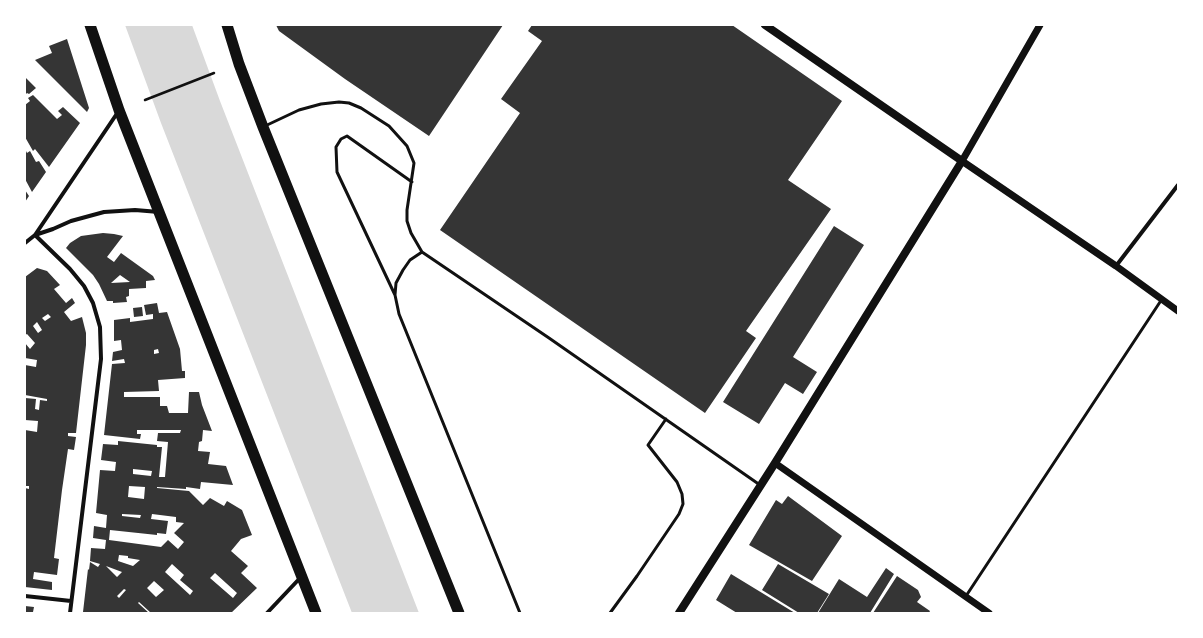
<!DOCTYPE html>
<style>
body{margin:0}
#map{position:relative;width:1203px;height:638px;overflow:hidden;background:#fff;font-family:Manrope,sans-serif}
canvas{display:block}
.frame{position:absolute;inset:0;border:26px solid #fff;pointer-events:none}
</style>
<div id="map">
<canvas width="1203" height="638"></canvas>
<div class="frame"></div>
</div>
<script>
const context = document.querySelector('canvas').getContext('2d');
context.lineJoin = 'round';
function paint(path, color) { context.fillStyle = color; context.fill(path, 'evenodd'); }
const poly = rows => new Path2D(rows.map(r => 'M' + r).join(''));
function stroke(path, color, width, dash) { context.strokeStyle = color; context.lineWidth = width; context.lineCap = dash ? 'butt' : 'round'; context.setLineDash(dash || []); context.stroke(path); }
paint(poly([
 [125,25,192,25,220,101,419,613,352,613,161,123]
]), '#d9d9d9');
paint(poly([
 [276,25,503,25,429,136,345,79,279,31],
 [532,25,732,25,842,101,788,180,831,209,746,331,756,338,705,413,440,230,520,113,501,99,542,41,528,31],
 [67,39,89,108,87,112,35,60,52,53,49,46],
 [25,77,36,88,29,94,27,93,25,95],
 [33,95,57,119,62,115,58,111,63,107,80,123,49,167,35,149,33,151,25,137,25,105,30,101,28,98],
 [25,149,27,153,30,151,36,162,39,161,46,172,32,192,25,179],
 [25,190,29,196,25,202],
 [834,226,864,245,793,357,817,372,803,394,785,383,759,424,723,402],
 [103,233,114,234,123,236,107,257,114,262,121,253,153,276,155,280,146,281,146,288,129,289,129,296,126,297,127,302,113,303,113,301,107,301,99,284,93,275,66,248,70,243,81,236],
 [120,275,130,282,111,283],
 [37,268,47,271,60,285,54,289,66,303,72,298,75,303,64,312,71,321,82,317,86,333,86,345,76,433,68,433,68,436,76,437,74,450,68,449,62,490,54,558,59,559,57,575,34,572,33,579,52,582,52,590,25,587,25,488,29,489,29,486,25,486,25,430,37,432,38,421,25,420,25,398,36,399,35,409,39,410,40,400,47,401,47,399,25,395,25,365,36,367,37,360,25,358,25,343,30,349,35,343,27,334,25,335,25,277],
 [48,314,51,317,45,321,42,318],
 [37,322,42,330,38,333,33,326],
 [157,303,159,313,167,312,180,349,182,371,185,371,185,378,158,380,159,391,124,392,124,397,160,397,160,406,167,406,169,413,188,413,189,392,199,392,202,405,212,431,203,430,202,441,199,442,198,451,210,452,208,464,226,466,233,485,201,482,200,489,186,487,186,489,157,487,157,488,189,491,203,505,210,498,224,506,227,501,242,510,252,535,241,539,231,551,248,566,241,573,257,588,231,613,151,613,139,602,138,603,149,613,85,613,83,612,88,569,89,570,90,562,98,567,100,564,90,561,91,548,105,549,106,540,93,538,94,526,106,528,107,515,96,513,100,470,115,471,116,462,101,460,103,444,118,445,118,441,157,445,157,447,162,447,159,477,165,477,168,442,157,441,158,433,180,433,181,430,137,430,137,434,141,434,140,439,104,435,112,364,125,363,124,359,112,361,113,352,122,350,121,340,114,341,114,320,130,318,130,322,153,319,153,314,146,315,144,305],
 [158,349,159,353,154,354,154,350],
 [133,469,152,471,151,476,133,474],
 [129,486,145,487,144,499,128,497],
 [122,514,141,515,140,518,122,516],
 [152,514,176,517,176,522,184,523,174,533,184,542,178,549,168,540,161,547,109,540,110,530,157,535,157,533,166,534,168,521,151,519],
 [119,555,128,556,128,558,140,560,133,566,118,561],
 [172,564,184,575,180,580,193,591,190,595,165,572],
 [106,566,122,572,117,577],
 [215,573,237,593,233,598,210,578],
 [154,581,164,590,156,597,147,588],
 [124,589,126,590,119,598,117,596],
 [142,307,143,316,134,317,133,308],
 [788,496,842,536,812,581,749,545,776,500,782,504],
 [778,564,829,594,817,613,799,613,762,590],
 [886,568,894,574,870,613,818,613,839,579,867,597],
 [731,574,795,613,737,613,716,600],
 [897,576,918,590,921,597,917,602,930,611,929,613,873,613],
 [25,606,34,607,33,612,36,613,25,613]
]), '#353535');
stroke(poly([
 [145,100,214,73]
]), '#111', 2.5);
stroke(poly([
 [265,126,299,110,321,104,339,102,349,103,361,108,389,126,407,146,414,163,407,210,407,221,411,233,422,252,549,338,760,485],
 [422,252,410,260,403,270,396,283,395,295,399,314,520,613],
 [395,295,337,172,336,147,341,139,347,136,412,182],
 [966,596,1162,299],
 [610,613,637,576,679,514,683,504,682,494,677,482,648,445,666,419]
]), '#111', 3);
stroke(poly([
 [35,235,70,269,84,286,93,303,100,327,101,359,70,613],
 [35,235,53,229,71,221,104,212,135,210,159,212],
 [25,243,35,235,118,112],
 [1116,266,1178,185],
 [25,596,71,601],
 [267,613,301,577]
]), '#111', 4);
stroke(poly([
 [1040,25,962,161,1116,266,1178,311],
 [775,463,989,613]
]), '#111', 7);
stroke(poly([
 [679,613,775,463,962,161,765,25]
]), '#111', 8);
stroke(poly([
 [90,25,119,110,316,613],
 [227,25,239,64,263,127,459,613]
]), '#111', 11);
</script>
